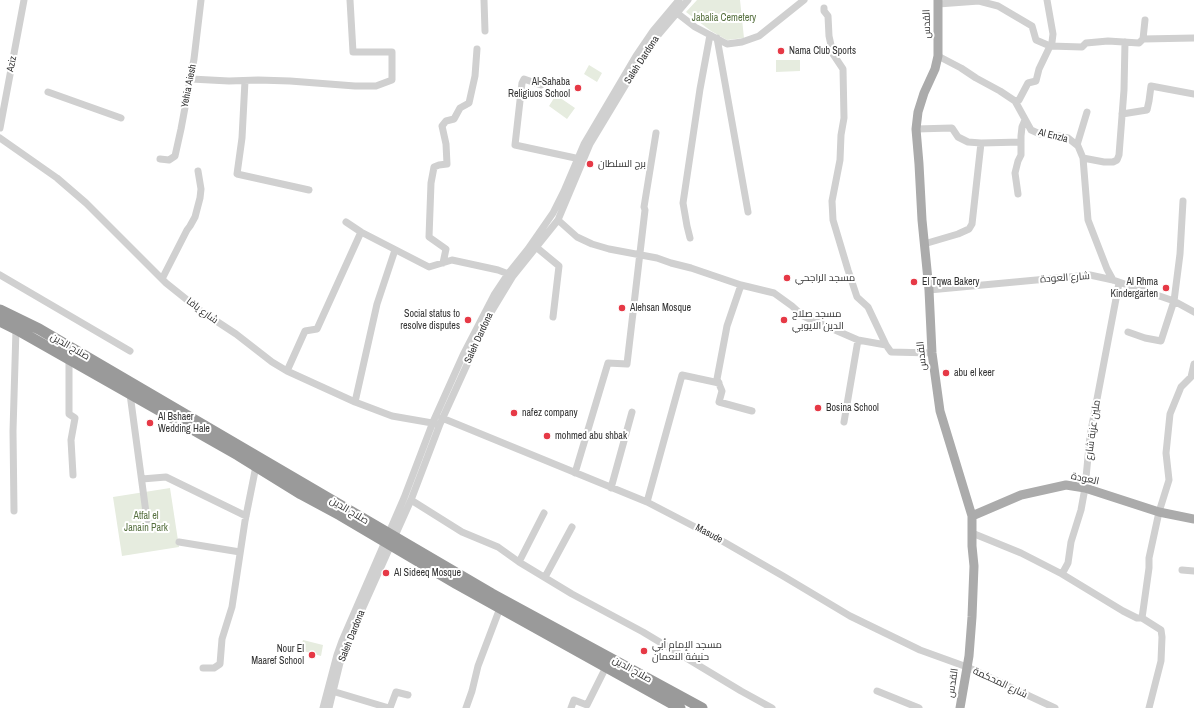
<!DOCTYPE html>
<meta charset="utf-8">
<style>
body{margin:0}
canvas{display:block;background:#fff}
</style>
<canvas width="1194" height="708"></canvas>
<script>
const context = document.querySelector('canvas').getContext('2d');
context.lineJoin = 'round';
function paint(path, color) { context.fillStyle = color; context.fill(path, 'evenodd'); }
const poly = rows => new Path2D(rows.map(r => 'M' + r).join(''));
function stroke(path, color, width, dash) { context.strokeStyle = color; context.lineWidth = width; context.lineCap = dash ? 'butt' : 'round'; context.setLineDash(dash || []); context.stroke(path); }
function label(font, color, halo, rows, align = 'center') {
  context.font = font + ' "Archivo Narrow",Cairo,sans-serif'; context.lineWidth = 4; context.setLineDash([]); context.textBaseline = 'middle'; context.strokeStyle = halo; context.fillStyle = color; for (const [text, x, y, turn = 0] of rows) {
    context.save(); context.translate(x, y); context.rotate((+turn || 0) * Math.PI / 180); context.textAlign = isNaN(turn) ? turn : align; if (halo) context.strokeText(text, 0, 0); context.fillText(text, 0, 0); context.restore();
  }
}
paint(poly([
 [697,0,740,0,744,38,727,40,711,31,686,12],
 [776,60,800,60,800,71,776,72],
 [589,65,602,73,597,82,584,74],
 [556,95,575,108,567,119,549,106],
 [170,488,179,547,122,556,113,497],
 [303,640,323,645,321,656,300,650]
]), '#e6ecdf');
stroke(poly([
 [484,0,485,31],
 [938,4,979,1,998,6,1032,26,1036,40,1050,46,1082,47,1086,43,1108,41,1139,43,1143,39,1145,20],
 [824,8,824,11,828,16,829,36,833,54,843,69,844,118,841,135,840,160,832,201,833,220,848,270,857,297,868,307,886,345],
 [677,13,695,27,727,44,742,42,759,36,804,0],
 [717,38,748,212],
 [1143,39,1194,38],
 [938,56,961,68,976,78,1000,91,1015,101,1031,130,1040,134,1059,136,1068,138,1078,146,1083,158,1088,220,1107,269,1113,280],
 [191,79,229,81,258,80,290,81,355,86,376,86,392,80,392,52,353,52,350,0],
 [245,81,242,138,237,174,309,190],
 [541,85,524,79,522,83,515,145,580,159],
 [48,92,121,118],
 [1015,101,1019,100,1028,83,1036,81,1039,69,1052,42,1053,34,1047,0],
 [1122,114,1147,110,1149,101,1151,86,1194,94],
 [0,128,24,0],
 [916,129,952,128,958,137,968,142,981,143,1021,142],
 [0,138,57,178,86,203,166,283,201,311,236,334,272,362,287,371,355,402,392,416,438,424],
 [1077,145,1087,112],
 [1083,158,1104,162,1113,162,1117,160,1119,155,1124,90,1125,42],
 [160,159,169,160,175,156,181,129,194,59,201,0],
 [1018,194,1015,173,1018,161,1021,155,1021,136,1022,127,1025,120],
 [558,220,577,237,592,244,609,249,657,258,671,263,691,268,741,285,774,293,792,306,803,316,858,340,886,345,891,352,932,353],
 [346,222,361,232],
 [690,238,687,226,683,203,700,89,710,35],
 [924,244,958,234,969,229,972,224,981,143],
 [536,247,559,266,553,317],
 [443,263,446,249,429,237,431,183,434,167,439,165,447,164,446,144,442,126,446,121,454,119,460,108,469,103,475,76,477,49],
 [0,275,130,351],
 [162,279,187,230,190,226,195,217,200,198,201,189,198,171],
 [741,285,727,326,717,379,722,391,719,402,752,411],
 [929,290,1090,275,1113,280,1174,301,1194,312],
 [1128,332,1145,338,1161,341,1174,301,1180,254,1183,201],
 [69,359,69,414,75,418,71,440,73,475],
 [287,371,305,331,317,329,361,232,429,267,452,260,498,270,511,275],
 [130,394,147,520],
 [355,402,377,304,395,250],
 [442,418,647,502,724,542,783,576,850,616,920,650,967,667,1055,708],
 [844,422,858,340],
 [575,473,608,363,627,364,645,210,644,207,656,133],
 [142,479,166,477,246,516],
 [611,488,632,412],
 [411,500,462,532,498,547,519,562,572,594,643,632,741,691,772,708],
 [647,502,682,375,719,383],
 [14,511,13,431,16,329],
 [972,533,1021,553,1062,574,1123,611,1137,618,1142,618,1149,568,1149,558,1159,512,1169,480,1166,453,1170,414,1181,387,1191,377,1194,364],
 [179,542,240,552],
 [519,562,544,513],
 [1182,570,1194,571],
 [1062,574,1068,563,1071,542,1081,510,1085,488,1090,436,1119,283],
 [545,577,572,527],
 [1142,618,1161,630,1162,637,1161,661,1149,708],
 [203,668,214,668,220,664,222,639,232,607,245,521,256,466],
 [332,691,389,708],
 [877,691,919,708],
 [323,708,337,655,342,641,404,498,433,422,464,353,494,295,508,274,528,249,553,213,564,191,584,144,636,56,653,31,679,0],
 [329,708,340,663,351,634,411,500,440,424,490,314,513,276,558,220,590,144,640,61,659,34,688,0],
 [390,708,396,692,408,695],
 [466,708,472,691,478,666,500,608],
 [571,708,574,700,587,705,606,667]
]), '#d0d0d0', 7);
stroke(poly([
 [938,0,938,56,935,69,924,93,918,112,916,129,919,164,922,220,929,290,932,353,940,411,972,516,972,546,974,566,972,617,969,656,960,708],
 [972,516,1021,495,1066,485,1085,488,1159,512,1194,519]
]), '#ababab', 9);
stroke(poly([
 [0,310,39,329,492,594,702,708],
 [0,321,16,329,238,455,301,494,340,515,457,584,680,708]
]), '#9a9a9a', 11);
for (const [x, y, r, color] of [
 [781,51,4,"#e63946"],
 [578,88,4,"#e63946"],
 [590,164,4,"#e63946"],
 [787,278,4,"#e63946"],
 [914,282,4,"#e63946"],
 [1166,288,4,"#e63946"],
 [622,308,4,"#e63946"],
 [468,320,4,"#e63946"],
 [784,320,4,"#e63946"],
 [946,373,4,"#e63946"],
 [818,408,4,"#e63946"],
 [514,413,4,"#e63946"],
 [150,423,4,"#e63946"],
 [547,436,4,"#e63946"],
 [386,573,4,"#e63946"],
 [644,651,4,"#e63946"],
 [312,655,4,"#e63946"]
]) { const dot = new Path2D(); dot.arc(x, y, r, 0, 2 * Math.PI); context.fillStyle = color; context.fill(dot); stroke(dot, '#fff', 1.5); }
label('10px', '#56703f', '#fff', [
 ["Jabalia Cemetery",724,18],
 ["Atfal el",146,516],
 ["Janain Park",146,528]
]);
label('10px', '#333', '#fff', [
 ["القدس",927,24,-91],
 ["Saleh Dardona",642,60,-57],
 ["Aziz",12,64,-79],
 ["Yehia Aiesh",189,86,-79],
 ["Al Enzla",1053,136,14],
 ["شارع العودة",1065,278,-4],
 ["شارع يافا",202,311,36],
 ["Saleh Dardona",479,338,-65],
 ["صلاح الدين",70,347,30],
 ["القدس",922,356,-96],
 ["ملين عزبة شارع",1093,430,-82],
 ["العودة",1085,479,12],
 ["صلاح الدين",349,511,31],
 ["Masude",709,534,28],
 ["Saleh Dardona",352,636,-68],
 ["صلاح الدين",632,670,29],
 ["القدس",953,683,-81],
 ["شارع المحكمة",1000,683,25]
]);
label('10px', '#333', '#fff', [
 ["Nama Club Sports",789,51],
 ["Al-Sahaba",570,82,"right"],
 ["Religiuos School",570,94,"right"],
 ["برج السلطان",598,164],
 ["مسجد الراجحي",795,278],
 ["El Tqwa Bakery",922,282],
 ["Al Rhma",1158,282,"right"],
 ["Kindergarten",1158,294,"right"],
 ["Alehsan Mosque",630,308],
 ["Social status to",460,314,"right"],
 ["resolve disputes",460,326,"right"],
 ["مسجد صلاح",792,314],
 ["الدين الايوبي",792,326],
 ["abu el keer",954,373],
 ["Bosina School",826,408],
 ["nafez company",522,413],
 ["Al Bshaer",158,417],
 ["Wedding Hale",158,429],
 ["mohmed abu shbak",555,436],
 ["Al Sideeq Mosque",394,573],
 ["مسجد الإمام أبي",652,645],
 ["حنيفة النعمان",652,657],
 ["Nour El",304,649,"right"],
 ["Maaref School",304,661,"right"]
], 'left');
</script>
